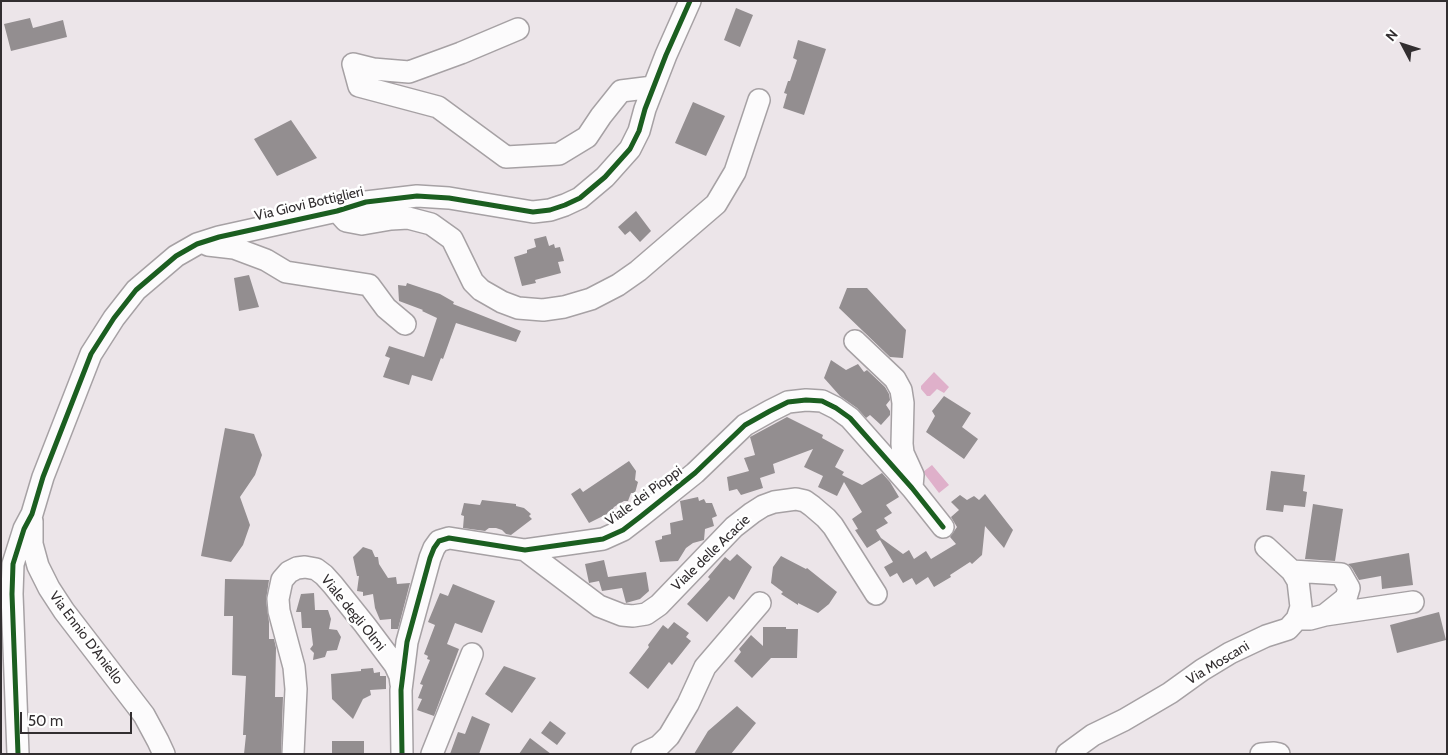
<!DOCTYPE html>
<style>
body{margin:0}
#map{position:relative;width:1448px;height:755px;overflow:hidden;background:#ece5e9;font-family:Cabin,sans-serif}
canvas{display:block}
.frame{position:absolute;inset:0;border:2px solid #322e30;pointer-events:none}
.north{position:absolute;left:1378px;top:20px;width:50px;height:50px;-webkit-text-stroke:4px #fff;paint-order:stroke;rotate:310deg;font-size:14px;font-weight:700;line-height:20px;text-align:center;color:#322e30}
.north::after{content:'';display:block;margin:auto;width:18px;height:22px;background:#322e30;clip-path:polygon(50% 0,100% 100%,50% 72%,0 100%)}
.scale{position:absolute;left:20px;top:712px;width:112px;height:22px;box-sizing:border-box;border:2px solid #322e30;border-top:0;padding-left:6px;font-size:15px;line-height:18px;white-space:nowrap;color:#322e30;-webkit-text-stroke:4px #fff;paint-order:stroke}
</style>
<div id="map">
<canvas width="1448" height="755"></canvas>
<div class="frame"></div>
<div class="north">N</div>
<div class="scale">50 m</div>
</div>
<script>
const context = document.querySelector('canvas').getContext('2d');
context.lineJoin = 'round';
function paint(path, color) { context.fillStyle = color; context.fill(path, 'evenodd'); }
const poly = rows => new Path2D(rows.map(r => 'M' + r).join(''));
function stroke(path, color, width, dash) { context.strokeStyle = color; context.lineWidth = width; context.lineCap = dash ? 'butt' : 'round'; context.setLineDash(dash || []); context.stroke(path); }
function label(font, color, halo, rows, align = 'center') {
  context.font = font + ' Cabin,sans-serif'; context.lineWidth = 5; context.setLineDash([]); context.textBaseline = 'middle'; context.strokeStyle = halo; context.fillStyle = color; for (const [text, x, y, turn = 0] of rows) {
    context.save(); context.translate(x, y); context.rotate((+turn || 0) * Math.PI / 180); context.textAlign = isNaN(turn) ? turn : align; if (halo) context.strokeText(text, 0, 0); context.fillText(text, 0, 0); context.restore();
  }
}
paint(poly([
 [934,372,949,387,944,393,937,389,930,396,927,396,921,389,921,386],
 [932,465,949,485,939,493,923,472]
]), '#dfb0ca');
paint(poly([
 [736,8,753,15,740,47,724,40],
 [30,18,33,28,63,20,67,37,11,51,4,24],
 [798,40,826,49,804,115,783,108,787,94,784,93,788,81,790,81,797,60,793,58],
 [693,102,725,116,706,156,675,143],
 [291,120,317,158,277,176,254,139],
 [636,211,651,231,640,242,630,231,625,235,618,227],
 [546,236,549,246,554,244,555,248,560,247,564,261,558,262,561,273,535,280,536,283,522,286,514,257,527,253,527,250,536,247,534,239],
 [249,275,259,307,239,311,234,278],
 [407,283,440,294,454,302,453,304,521,331,516,342,456,323,443,359,441,358,432,381,412,375,409,385,383,377,390,358,385,356,389,346,424,357,437,318,422,311,423,310,399,301,398,285,406,286],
 [847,288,867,288,906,330,903,358,890,357,839,308],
 [831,360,846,370,858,364,864,372,867,370,885,387,889,394,890,400,886,405,890,411,890,415,881,425,870,415,866,418,857,408,840,396,824,378],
 [944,396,971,413,962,427,978,439,964,459,926,432,935,416,932,411],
 [787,417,823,435,822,438,844,450,835,467,844,472,842,475,862,485,882,473,890,482,899,497,886,505,892,513,884,518,888,523,876,530,881,538,903,554,909,550,914,559,926,551,931,559,956,544,950,537,957,527,951,517,959,510,951,502,960,495,967,500,974,496,979,500,985,494,1013,530,1004,548,985,526,982,555,972,564,970,562,950,575,951,577,934,587,928,577,916,585,912,578,903,583,897,573,890,577,884,567,893,562,880,540,867,548,855,530,858,529,852,519,862,512,844,482,837,496,818,487,823,476,804,467,813,449,773,464,775,473,760,478,763,488,741,495,737,489,729,491,727,477,749,471,744,458,755,455,750,437],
 [225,428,254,434,262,455,255,475,240,497,250,525,243,545,231,562,201,556],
 [629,461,636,471,635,480,638,482,635,493,631,493,628,501,624,501,614,507,611,512,589,523,571,494,580,488,583,492],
 [1271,471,1305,475,1303,491,1307,492,1305,507,1284,505,1283,512,1266,510],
 [698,497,699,501,704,499,706,503,712,503,717,516,712,518,714,526,705,529,704,540,693,543,686,548,678,561,660,562,655,541,662,539,662,536,671,534,670,523,683,520,680,501],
 [482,500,516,504,516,506,524,508,531,514,529,516,532,519,511,535,506,534,502,530,496,528,489,528,485,531,463,528,464,516,461,515,464,503,480,505],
 [1313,504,1343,509,1335,561,1305,559],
 [363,547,372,550,375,557,378,557,379,564,388,578,396,577,397,584,410,583,398,629,391,629,391,619,380,620,375,608,373,594,363,596,363,592,357,591,359,576,357,576,353,557],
 [1409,553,1413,585,1382,589,1381,576,1359,580,1352,568,1348,564],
 [737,554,752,567,734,600,729,596,707,622,687,604,710,579,708,577,725,557,730,561],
 [781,556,806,569,807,568,837,592,829,604,818,613,798,603,798,605,781,594,783,592,771,583,773,567],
 [604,560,608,577,646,572,649,591,640,599,626,603,622,588,602,591,599,581,589,583,585,564],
 [225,579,269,580,266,600,269,622,269,639,274,639,276,648,275,697,283,697,281,754,244,754,246,735,243,735,246,676,232,675,233,616,224,616],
 [453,584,495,601,482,633,455,623,447,644,459,649,434,716,417,710,422,699,418,698,423,685,420,684,430,660,427,659,428,656,424,654,435,625,428,622,440,593,448,596],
 [314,593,315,610,328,610,331,619,329,629,337,630,341,637,337,650,327,651,325,657,313,660,314,653,310,649,313,645,311,628,302,628,301,612,296,612,301,594],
 [1439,612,1446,640,1397,653,1390,625],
 [674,622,689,633,686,637,691,641,672,665,669,662,648,689,629,673,649,647,648,645,663,625,668,629],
 [763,627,786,627,786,629,798,629,797,658,771,658,752,678,734,661,741,652,739,649,751,635,763,646],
 [504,666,536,678,512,713,485,694],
 [373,668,374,673,380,672,380,676,386,676,386,689,370,690,371,695,363,699,353,719,332,699,331,674,361,671,361,669],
 [737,706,756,723,731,754,694,754,708,731],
 [472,716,490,724,479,754,450,754,458,732,465,734],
 [550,721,566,733,557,745,541,733],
 [530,738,551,754,519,754],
 [332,741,364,741,364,754,332,754]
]), '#938e90');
const minor = poly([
 [518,29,461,53,409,72,373,69,353,64,359,86,438,107,506,157,559,154,587,137,601,116,621,91,653,87],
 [337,211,346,221,362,224,391,219,408,218,431,224,452,239,473,282,481,290,502,302,518,308,543,310,564,307,591,299,618,285,638,271,716,204,735,172,759,100],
 [208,245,234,248,266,260,286,272,369,285,386,308,405,324],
 [855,341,895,379,901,390,903,403,902,444,903,453,913,475,912,487],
 [32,521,32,544,38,566,49,588,64,611,144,715,158,741,164,754],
 [525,550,599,606,622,615,633,616,646,614,659,605,734,527,752,513,763,506,774,502,796,499,805,501,812,506,826,518,833,526,876,594],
 [1292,571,1341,574,1349,588,1346,598,1326,614],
 [1297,619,1310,619,1325,615,1413,602],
 [18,754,12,594,13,564,24,529,32,514,43,477,91,354,114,318,136,290,176,256,197,244,219,237,337,211,366,202,417,196,449,198,533,212,550,210,565,205,580,198,605,177,630,149,639,131,645,109,666,55,690,1],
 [293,754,296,689,294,667,279,611,278,599,282,580,289,572,297,568,305,567,316,569,324,575,333,585,365,625,395,665,400,676,401,684],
 [402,754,401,690,407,642,430,558,434,548,439,541,449,538,525,550,603,539,623,530,640,517,695,473,745,425,770,411,788,402,806,400,822,401,836,408,850,418,912,488,943,527],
 [432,754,472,654],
 [642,754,659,746,669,736,688,704,705,667,760,603],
 [1067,754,1093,735,1124,720,1170,693,1202,670,1230,653,1266,636,1288,629,1297,619,1301,607,1298,581,1292,571,1266,547],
 [1261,754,1274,753,1279,754]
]);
stroke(minor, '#a6a1a4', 24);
stroke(minor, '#fcfbfc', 21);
stroke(poly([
 [18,754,12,594,13,564,24,529,32,514,43,477,91,354,114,318,136,290,176,256,197,244,219,237,337,211,366,202,417,196,449,198,533,212,550,210,565,205,580,198,605,177,630,149,639,131,645,109,666,55,690,1],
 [402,754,401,690,407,642,430,558,434,548,439,541,449,538,525,550,603,539,623,530,640,517,695,473,745,425,770,411,788,402,806,400,822,401,836,408,850,418,912,488,943,527]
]), '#1b5e20', 5);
label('14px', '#322e30', '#fff', [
 ["Via Giovi Bottiglieri",309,204,-13],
 ["Viale dei Pioppi",644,496,-36],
 ["Viale delle Acacie",711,553,-44],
 ["Viale degli Olmi",353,613,51],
 ["Via Ennio D'Aniello",86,638,53],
 ["Via Moscani",1218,663,-31]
]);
</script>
